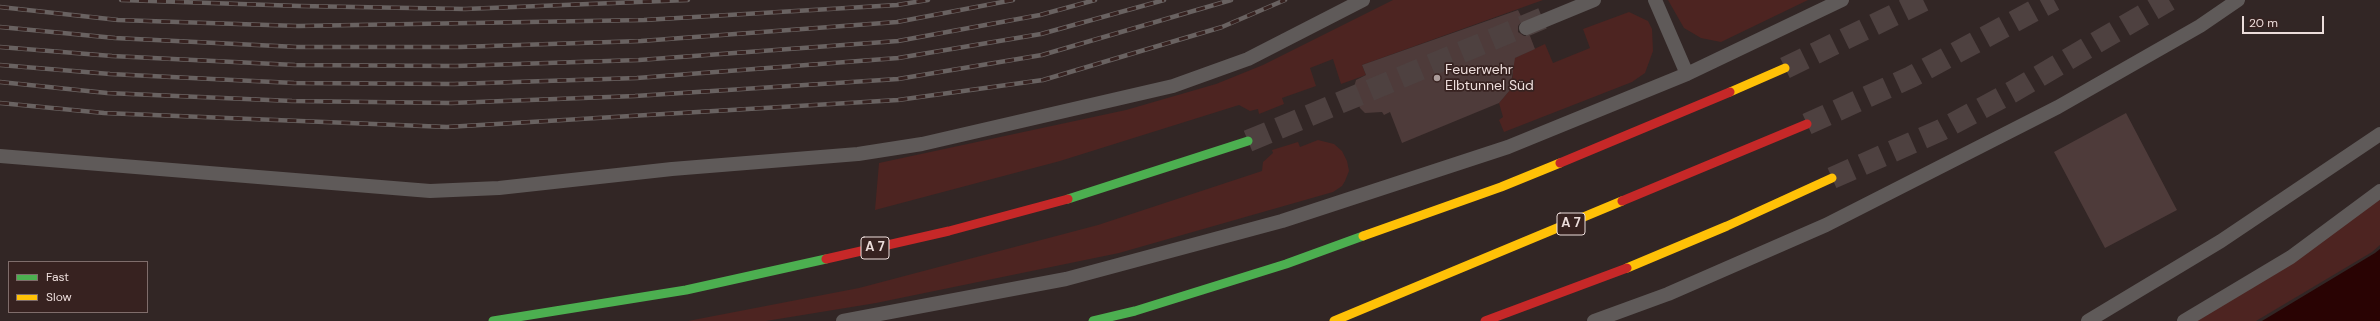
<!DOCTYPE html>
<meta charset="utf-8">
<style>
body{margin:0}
#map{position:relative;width:2380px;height:321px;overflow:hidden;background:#322625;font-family:"DM Sans",sans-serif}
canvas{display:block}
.legend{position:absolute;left:8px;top:261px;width:140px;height:52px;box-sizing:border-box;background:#372220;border:1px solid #7f6d6b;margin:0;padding:5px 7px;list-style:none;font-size:12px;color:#ecdddb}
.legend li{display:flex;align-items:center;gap:8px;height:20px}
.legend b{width:20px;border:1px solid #7f6d6b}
.scale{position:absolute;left:2242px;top:16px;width:82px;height:18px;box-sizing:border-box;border:2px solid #ecdddb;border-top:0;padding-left:5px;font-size:12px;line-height:14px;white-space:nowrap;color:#ecdddb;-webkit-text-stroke:3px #372220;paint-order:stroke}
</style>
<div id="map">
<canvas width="2380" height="321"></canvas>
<ul class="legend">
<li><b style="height:5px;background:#4caf50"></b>Fast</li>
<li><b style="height:5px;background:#ffc107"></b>Slow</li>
</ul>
<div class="scale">20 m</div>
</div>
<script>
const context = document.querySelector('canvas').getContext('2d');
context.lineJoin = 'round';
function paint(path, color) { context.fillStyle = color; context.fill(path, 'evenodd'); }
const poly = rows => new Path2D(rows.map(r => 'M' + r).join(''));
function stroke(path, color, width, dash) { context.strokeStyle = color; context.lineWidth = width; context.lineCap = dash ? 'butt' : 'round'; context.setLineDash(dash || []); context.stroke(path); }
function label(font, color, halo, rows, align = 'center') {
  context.font = font + ' "DM Sans",sans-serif'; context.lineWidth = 3.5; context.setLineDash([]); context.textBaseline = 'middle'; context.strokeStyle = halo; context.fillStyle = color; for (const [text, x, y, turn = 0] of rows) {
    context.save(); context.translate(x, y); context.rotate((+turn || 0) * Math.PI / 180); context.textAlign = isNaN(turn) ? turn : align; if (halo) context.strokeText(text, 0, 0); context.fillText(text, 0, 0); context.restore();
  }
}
paint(poly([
 [1393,0,1543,0,1362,65,1366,75,1341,84,1333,59,1310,68,1316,86,1282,98,1284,104,1259,114,1258,109,1250,111,1239,105,1060,161,875,210,879,163,1126,110,1216,84,1263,65],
 [1668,0,1808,0,1721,42,1701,38,1684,28],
 [1629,12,1648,21,1652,29,1653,51,1645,73,1632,82,1504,132,1499,120,1503,117,1499,103,1510,90,1513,74,1508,61,1545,44,1553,63,1590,48,1583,29],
 [1318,140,1334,144,1342,151,1347,161,1349,171,1345,181,1342,186,1333,192,1119,253,876,303,766,321,688,321,859,288,1098,225,1262,171,1263,162,1273,153,1272,150,1298,142,1300,147],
 [2380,195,2380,245,2372,252,2256,321,2189,321]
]), '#4d2421');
paint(poly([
 [2380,249,2380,321,2262,321,2375,253]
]), '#290303');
paint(poly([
 [1518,10,1523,20,1518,26,1518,32,1524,36,1530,36,1535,49,1515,58,1510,90,1499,103,1402,143,1390,112,1384,115,1382,112,1365,113,1360,108,1353,91,1356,80,1366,75,1362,65],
 [2126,113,2177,210,2105,248,2054,152]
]), '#4e3b3a');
stroke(poly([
 [1785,68,1925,0],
 [1807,124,1911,77,2054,0],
 [1248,141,1546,17],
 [1832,178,1941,130,2012,92,2169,0]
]), '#4e4140', 22, [22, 11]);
stroke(poly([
 [1655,0,1687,74],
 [1526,28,1594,0],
 [0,156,430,191,499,188,672,169,858,154,922,144,1173,86,1248,59,1363,0],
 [843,321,1066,279,1282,221,1508,147,1687,74,1842,0],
 [1594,321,1668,294,1826,225,2058,107,2200,26,2238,0],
 [2088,321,2221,241,2380,134],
 [2184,321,2291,257,2380,191]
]), '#5f5a59', 14);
stroke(poly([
 [1068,199,1248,141],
 [493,321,686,290,826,259],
 [1093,321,1135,311,1286,264,1363,236]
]), '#4caf50', 9);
stroke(poly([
 [1730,92,1785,68],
 [1363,236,1501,187,1560,163],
 [1627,268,1727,226,1832,178],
 [1334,321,1622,201]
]), '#ffc107', 9);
stroke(poly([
 [1560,163,1730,92],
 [1622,201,1807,124],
 [826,259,949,231,1068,199],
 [1485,321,1627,268]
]), '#c62828', 9);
const rail = poly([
 [121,0,300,6,465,9,688,0],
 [0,7,118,20,298,26,644,20,897,5,928,0],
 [0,27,115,38,297,47,459,47,641,41,897,22,1013,0],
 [0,47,112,56,295,65,456,66,639,60,898,41,1040,15,1095,0],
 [0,65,110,74,294,83,454,84,637,78,898,58,1041,34,1164,0],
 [0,82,107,93,292,101,451,103,635,96,898,79,1042,55,1231,0],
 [0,103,104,113,447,127,898,100,1043,80,1222,27,1285,0]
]);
stroke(rail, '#696261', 4.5);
stroke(rail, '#372220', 3, [9]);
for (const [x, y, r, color] of [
 [1437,78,4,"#ab9d9b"]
]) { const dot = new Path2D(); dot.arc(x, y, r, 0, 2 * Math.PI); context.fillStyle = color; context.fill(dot); stroke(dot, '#372220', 1.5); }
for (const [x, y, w] of [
 [1571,224,28],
 [875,248,28]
]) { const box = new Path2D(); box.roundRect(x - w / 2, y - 11, w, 22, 3); context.fillStyle = '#372220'; context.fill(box); stroke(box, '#ecdddb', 1); }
label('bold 13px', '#ecdddb', null, [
 ["A 7",1571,224],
 ["A 7",875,248]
]);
label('14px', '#ecdddb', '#372220', [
 ["Feuerwehr",1445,70],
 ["Elbtunnel Süd",1445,86]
], 'left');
</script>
